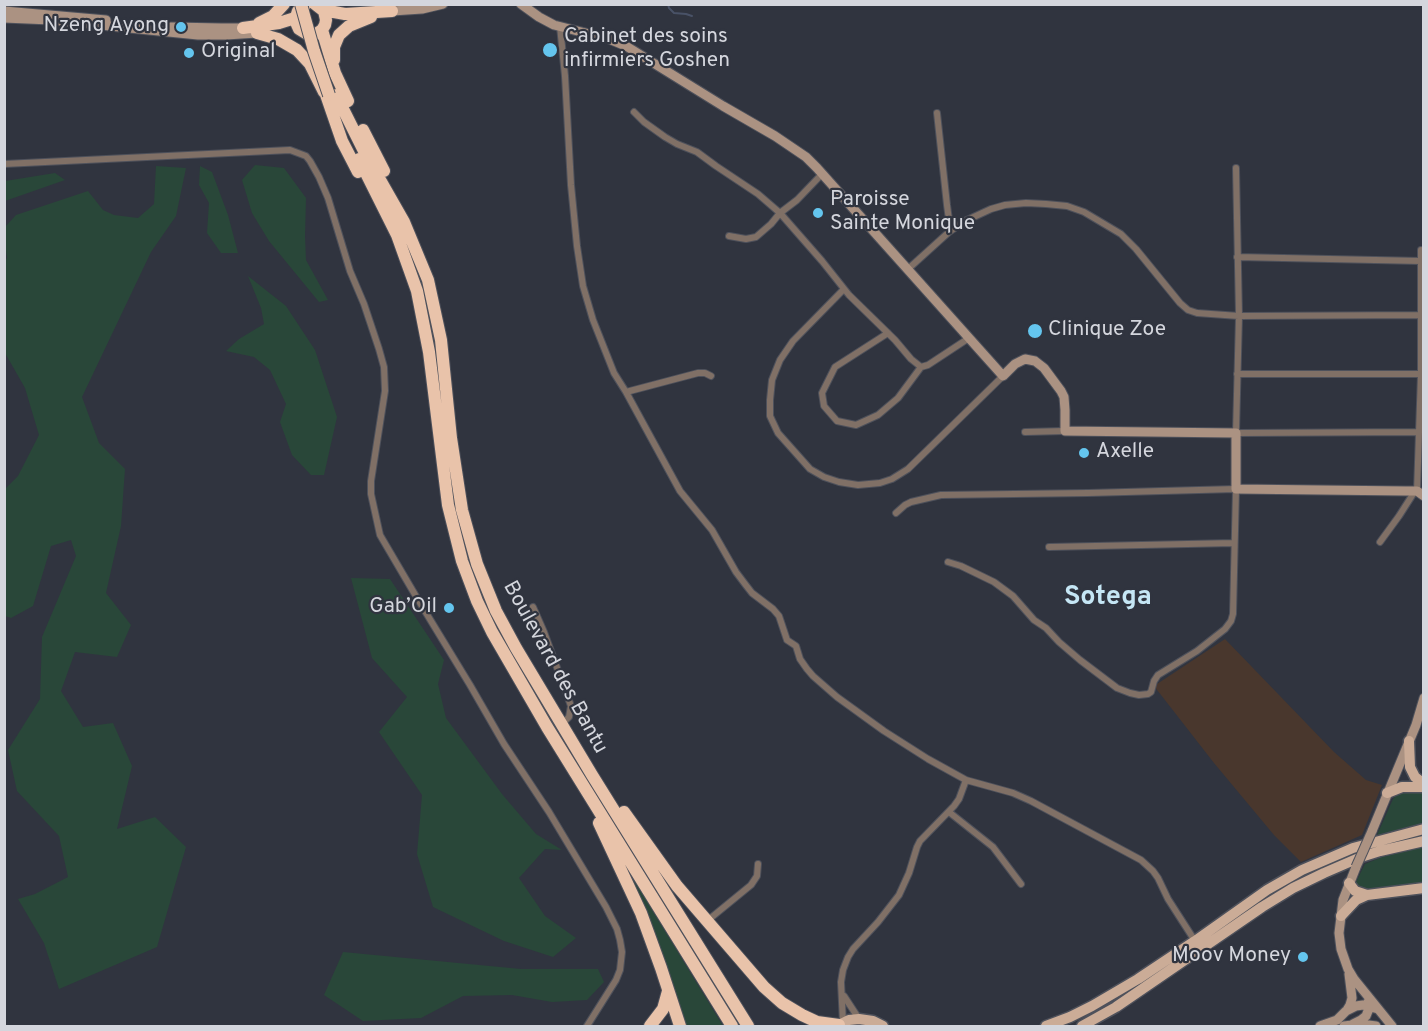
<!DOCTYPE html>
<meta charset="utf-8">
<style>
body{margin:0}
#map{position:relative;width:1428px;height:1031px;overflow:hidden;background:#30343f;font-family:Overpass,sans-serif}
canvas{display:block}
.frame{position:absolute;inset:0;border:6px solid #d4d6dd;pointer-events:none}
</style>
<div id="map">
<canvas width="1428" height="1031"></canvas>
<div class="frame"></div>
</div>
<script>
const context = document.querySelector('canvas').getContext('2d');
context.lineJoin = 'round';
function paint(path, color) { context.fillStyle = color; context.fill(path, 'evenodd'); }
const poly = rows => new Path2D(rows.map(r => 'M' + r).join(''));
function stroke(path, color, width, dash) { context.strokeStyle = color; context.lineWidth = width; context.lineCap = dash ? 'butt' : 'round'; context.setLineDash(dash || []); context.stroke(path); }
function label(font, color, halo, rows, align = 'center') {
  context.font = font + ' Overpass,sans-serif'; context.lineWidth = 4.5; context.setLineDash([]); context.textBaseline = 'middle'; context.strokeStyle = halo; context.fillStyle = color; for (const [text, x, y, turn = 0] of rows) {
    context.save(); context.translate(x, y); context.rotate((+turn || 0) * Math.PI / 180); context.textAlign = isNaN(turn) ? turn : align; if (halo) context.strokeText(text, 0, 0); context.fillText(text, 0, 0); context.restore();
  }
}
paint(poly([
 [1225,639,1334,752,1366,780,1382,785,1362,835,1301,862,1274,835,1214,763,1154,686]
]), '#49372d');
paint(poly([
 [255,165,284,168,306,198,305,236,306,260,328,300,319,302,269,241,252,213,242,180],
 [156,166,186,168,176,216,151,252,82,397,99,443,125,469,121,526,106,593,131,625,117,657,75,652,61,691,83,727,113,723,132,766,117,829,155,817,186,847,157,947,59,989,44,943,18,899,35,894,68,877,59,836,17,791,8,750,40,699,42,637,76,556,71,540,51,546,33,606,11,618,5,616,5,489,18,476,39,435,25,388,5,353,4,262,7,258,5,245,5,227,16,215,88,191,103,210,114,215,138,218,154,204],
 [200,166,212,172,228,215,238,253,221,253,207,233,209,203,199,185],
 [55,173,65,180,5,201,5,181],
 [384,192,420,267,434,327,472,563,743,1026,736,1026,517,670,474,583,455,519,433,352],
 [248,276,286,306,315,350,337,417,324,475,311,475,292,455,280,422,286,404,270,370,254,357,226,351,239,339,264,324,261,308],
 [351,578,390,579,444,660,438,684,446,718,502,794,536,834,562,850,545,849,519,878,545,916,576,938,553,957,504,941,433,907,417,854,422,795,379,732,407,697,372,658],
 [1423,790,1423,823,1377,835,1393,799,1397,794,1402,791],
 [612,841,654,913,723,1026,685,1026],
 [1423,847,1423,883,1367,890,1358,888,1355,884,1365,864,1382,857],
 [343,952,521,969,598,969,604,982,587,1000,552,1002,512,995,463,996,421,1018,363,1021,324,995]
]), '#294739');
stroke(poly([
 [668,4,669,8,674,13,686,14,692,16]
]), '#495267', 2);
const street = poly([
 [560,26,565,76,571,185,577,246,583,286,593,320,614,373,626,392,680,491,712,530,736,572,745,584,752,593,773,609,779,616,787,640,796,646,800,659,807,669,813,676,837,697,884,731,928,759,966,780],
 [634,112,644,122,665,137,677,144,697,152,716,166,758,194,780,213,822,261,849,295,895,340,911,359,921,367],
 [937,113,947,205,949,220,953,229],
 [4,164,290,150,306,156,310,161,319,177,328,198,350,271,364,304,379,349,384,367,385,391,371,481,371,494,380,535,417,598,470,685,504,744,549,812,606,907,617,929,620,940,622,952,620,970,616,980,587,1026],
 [1236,168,1239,316,1236,433,1419,432],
 [729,236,746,239,756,237,771,224,780,213,797,200,822,174],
 [1237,257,1421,261],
 [907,270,949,232,965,221,991,209,1005,205,1026,203,1046,204,1067,206,1084,212,1121,234,1136,249,1180,303,1188,310,1197,313,1239,316,1421,315],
 [844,289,793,341,780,360,772,380,770,400,770,416,778,433,810,469,824,477,839,482,858,485,880,483,892,479,908,469,1003,376],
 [888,333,835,367,822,393,824,406,837,421,856,425,878,415,898,398,921,367,928,365,969,338],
 [1237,374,1423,374],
 [626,392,698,373,705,373,711,376],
 [1025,432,1065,431],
 [1417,491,1421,374,1421,250],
 [896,513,905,505,911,502,941,495,1088,493,1236,489,1233,614,1231,621,1225,629,1197,651,1158,675,1154,681,1151,692,1148,694,1139,695,1130,693,1117,688,1080,660,1059,642,1046,628,1034,620,1013,596,994,582,961,566,948,562],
 [1380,542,1399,516,1415,491],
 [1049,547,1234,543],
 [533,607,544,632,571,706,569,717,562,724],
 [949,812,993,847,1021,884],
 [707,921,751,885,757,876,758,864],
 [844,996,859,1019],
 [843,1023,841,982,843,970,848,957,853,949,878,922,899,895,909,873,917,847,920,841,954,806,959,799,966,780,1013,793,1031,801,1141,860,1153,871,1158,878,1168,899,1195,941]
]);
const secondary = poly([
 [521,4,539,17,554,25,609,39,626,46,723,106,775,136,806,157,817,168,1003,376,1015,364,1025,359,1035,361,1044,368,1061,391,1064,397,1065,410,1065,431,1236,433,1236,489,1406,491,1417,491,1424,496],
 [4,11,106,20],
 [392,11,422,9,443,4],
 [4,18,51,20,198,35,226,35,257,33],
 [171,27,221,28,243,28],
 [1372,831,1416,725,1424,698],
 [1356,867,1343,900,1339,933,1341,949,1348,969,1354,979,1392,1026],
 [1347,1010,1350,1005,1352,998,1349,974],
 [1353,1024,1361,1020,1366,1016,1368,1011,1368,1002],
 [1320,1026,1337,1020,1346,1011,1356,1006,1363,1005,1378,1009],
 [1344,1026,1361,1024,1376,1026]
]);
const primary = poly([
 [1409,741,1410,767,1415,777,1424,784],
 [1387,793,1402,787,1424,787],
 [1349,883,1355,891,1367,895],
 [1341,916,1356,900,1367,895,1424,888],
 [837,1026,849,1020,859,1019,873,1021,883,1026],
 [1046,1026,1070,1017,1092,1006,1138,979,1195,941,1267,890,1302,870,1353,848,1424,829],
 [1082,1026,1116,1007,1262,907,1293,888,1324,873,1361,857,1380,851,1424,841]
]);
const highway = poly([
 [306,4,298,11,295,20,299,29,307,34,311,35,316,34,322,30,325,25,326,20,324,11,315,4],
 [323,10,345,14,392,11],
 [259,23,273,16,284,4],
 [243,28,279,23,295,18],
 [322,30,335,73,348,101],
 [257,33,278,39,297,50,310,64,324,92],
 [334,60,334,47,339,35,349,26,371,17],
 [323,86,342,141,358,172],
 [336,95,367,157,404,222,428,280,441,340,451,438,462,510,477,564,496,611,516,648,592,775,748,1026],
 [363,130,384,171],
 [359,159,397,235,417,291,429,352,448,505,462,561,477,601,492,632,547,727,732,1026],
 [624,812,677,886,764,987,782,1003,802,1015,817,1022,839,1025],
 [599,823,641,913,661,968,680,1026],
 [650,1026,663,1009,668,991]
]);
stroke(street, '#4e515b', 8);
stroke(secondary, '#4e515b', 11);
stroke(primary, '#4e515b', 13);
stroke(highway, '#4e515b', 14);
stroke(street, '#807066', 6);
stroke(secondary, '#ab9282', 9);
stroke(primary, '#cbac97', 10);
stroke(highway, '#e9c3aa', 12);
const secondaryBridge = poly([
 [1356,867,1372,831]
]);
const highwayBridge = poly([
 [301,4,314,51,329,95]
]);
stroke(secondaryBridge, '#4e515b', 11, []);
stroke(highwayBridge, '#4e515b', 14, []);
stroke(secondaryBridge, '#ab9282', 9);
stroke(highwayBridge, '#e9c3aa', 12);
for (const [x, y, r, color] of [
 [181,27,6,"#64c5ee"],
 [550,50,8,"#64c5ee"],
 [189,53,6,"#64c5ee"],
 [818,213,6,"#64c5ee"],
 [1035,331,8,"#64c5ee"],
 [1084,453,6,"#64c5ee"],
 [449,608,6,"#64c5ee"],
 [1303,957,6,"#64c5ee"]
]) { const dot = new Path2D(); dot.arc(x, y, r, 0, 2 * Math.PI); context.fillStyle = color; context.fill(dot); stroke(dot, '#30343f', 2); }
label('21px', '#d4d6dd', '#30343f', [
 ["Nzeng Ayong",169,27,"right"],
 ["Cabinet des soins",564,38],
 ["infirmiers Goshen",564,62],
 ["Original",201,53],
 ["Paroisse",830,201],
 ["Sainte Monique",830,225],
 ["Clinique Zoe",1048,331],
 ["Axelle",1096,453],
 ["Gab’Oil",437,608,"right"],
 ["Moov Money",1291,957,"right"]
], 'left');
label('21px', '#d4d6dd', '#30343f', [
 ["Boulevard des Bantu",554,668,61]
]);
label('bold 27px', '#c5e6f5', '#30343f', [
 ["Sotega",1108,599]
]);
</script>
